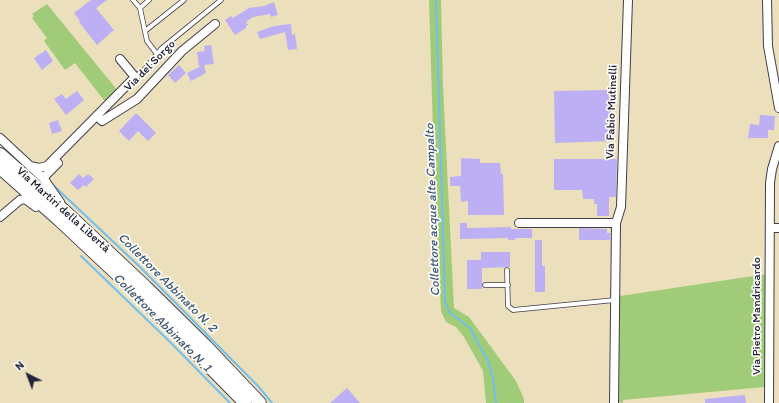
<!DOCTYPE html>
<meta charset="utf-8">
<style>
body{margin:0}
#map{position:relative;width:779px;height:403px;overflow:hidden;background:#ecdfbc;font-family:Itim,sans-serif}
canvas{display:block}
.north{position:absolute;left:8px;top:355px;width:40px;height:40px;-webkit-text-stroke:3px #fdfcf7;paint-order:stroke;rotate:318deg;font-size:11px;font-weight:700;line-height:16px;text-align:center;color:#22223b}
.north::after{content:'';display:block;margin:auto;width:14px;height:18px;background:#22223b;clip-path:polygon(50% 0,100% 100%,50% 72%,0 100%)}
</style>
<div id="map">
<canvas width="779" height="403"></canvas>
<div class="north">N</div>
</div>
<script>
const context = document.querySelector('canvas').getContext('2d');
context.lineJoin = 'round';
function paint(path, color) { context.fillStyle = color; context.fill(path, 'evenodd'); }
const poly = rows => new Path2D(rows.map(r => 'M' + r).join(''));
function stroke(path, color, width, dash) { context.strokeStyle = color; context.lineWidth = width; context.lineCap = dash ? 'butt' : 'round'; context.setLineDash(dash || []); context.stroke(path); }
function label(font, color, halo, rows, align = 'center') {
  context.font = font + ' Itim,sans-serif'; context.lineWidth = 3.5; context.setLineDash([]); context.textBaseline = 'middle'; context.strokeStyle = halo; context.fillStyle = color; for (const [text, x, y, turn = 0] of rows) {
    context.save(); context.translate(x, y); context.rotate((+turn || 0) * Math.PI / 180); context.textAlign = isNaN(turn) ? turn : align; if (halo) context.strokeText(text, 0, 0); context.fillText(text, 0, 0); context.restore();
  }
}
paint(poly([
 [429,0,441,0,443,86,454,308,469,317,516,381,524,399,524,403,486,403,483,371,464,337,456,327,446,322,441,311,435,196],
 [47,4,118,91,107,104,75,63,65,70,44,41,47,38,32,18,34,16,32,14],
 [767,274,764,387,623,400,623,403,618,402,620,296]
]), '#a0cc79');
stroke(poly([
 [436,0,445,301,449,312,470,328,488,361,493,378,496,403],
 [52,184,139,266,258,386,272,403],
 [81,256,169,341,230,403]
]), '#71bfec', 2);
paint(poly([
 [91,0,107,0,96,8,114,30,97,45,79,22,80,21,74,13],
 [274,2,278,15,271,17,270,14,253,17,246,22,248,25,246,26,246,28,235,35,225,20,231,16,233,18,249,8,264,6],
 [291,24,292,35,295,34,297,49,288,50,285,32,260,39,257,32,274,26],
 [211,45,214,64,204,65,206,73,191,81,187,73,201,66,199,66,197,52,205,51,204,46],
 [46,50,53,61,42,70,34,58],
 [179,65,186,73,175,83,168,75],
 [611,90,612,141,555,143,554,91],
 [77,91,84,100,66,115,54,99,62,94,66,99],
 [136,113,156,133,148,141,138,131,129,141,119,131],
 [760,115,775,116,774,130,768,130,768,138,748,138,750,124,759,125],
 [58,120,62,131,52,134,49,123],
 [461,158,480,159,480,163,500,163,501,174,503,174,504,215,468,215,468,201,461,202,460,186,450,186,450,177,461,176],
 [554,159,617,159,616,197,609,197,609,216,597,216,597,204,594,204,594,199,583,199,582,190,554,190],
 [79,174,83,178,88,174,94,179,86,187,84,185,78,190,70,183],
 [460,223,467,223,467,228,511,227,511,229,532,229,532,238,515,238,515,240,508,240,508,238,460,239],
 [579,228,607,229,607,233,610,233,610,240,579,240],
 [535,240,542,240,542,266,545,266,545,292,535,292],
 [481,252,510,252,510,267,482,268,482,289,467,289,467,260,481,260],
 [347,388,360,403,330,403],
 [745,395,746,403,705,403,705,399]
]), '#bdaff4');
const service = poly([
 [133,0,140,8,147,41,157,54],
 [140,8,149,0],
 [145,31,184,0],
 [135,77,145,69,161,49,221,0],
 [507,270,508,306,513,310,615,300],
 [485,285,508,285]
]);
const minor = poly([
 [767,0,768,46,779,108],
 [100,119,102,121,137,99,182,51,215,24],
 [0,138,44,179,60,202],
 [30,166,39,168,47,166,135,77,120,59],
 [44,179,46,175,58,163],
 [0,217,20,200,25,199,36,207],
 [519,223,616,223],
 [770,228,779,228],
 [614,403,616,223,621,207,628,0],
 [769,403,770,183,772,169,779,146]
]);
const primary = poly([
 [0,154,67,213,146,287,206,346,260,403],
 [0,168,59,220,139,295,245,403]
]);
stroke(service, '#403e4e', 5.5);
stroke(minor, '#403e4e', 10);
stroke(primary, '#403e4e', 14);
stroke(service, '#fff', 4);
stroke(minor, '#fff', 8);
stroke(primary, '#fff', 12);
label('12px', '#22223b', '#fdfcf7', [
 ["Via del Sorgo",150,66,-45],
 ["Via Fabio Mutinelli",612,112,-88],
 ["Via Martiri della Libertà",63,210,42],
 ["Via Pietro Mandricardo",757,316,-90]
]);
label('italic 13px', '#3e5979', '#fdfcf7', [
 ["Collettore acque alte Campalto",433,210,-92],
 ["Collettore Abbinato N. 2",167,283,45],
 ["Collettore Abbinato N. 1",162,323,45]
]);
</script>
